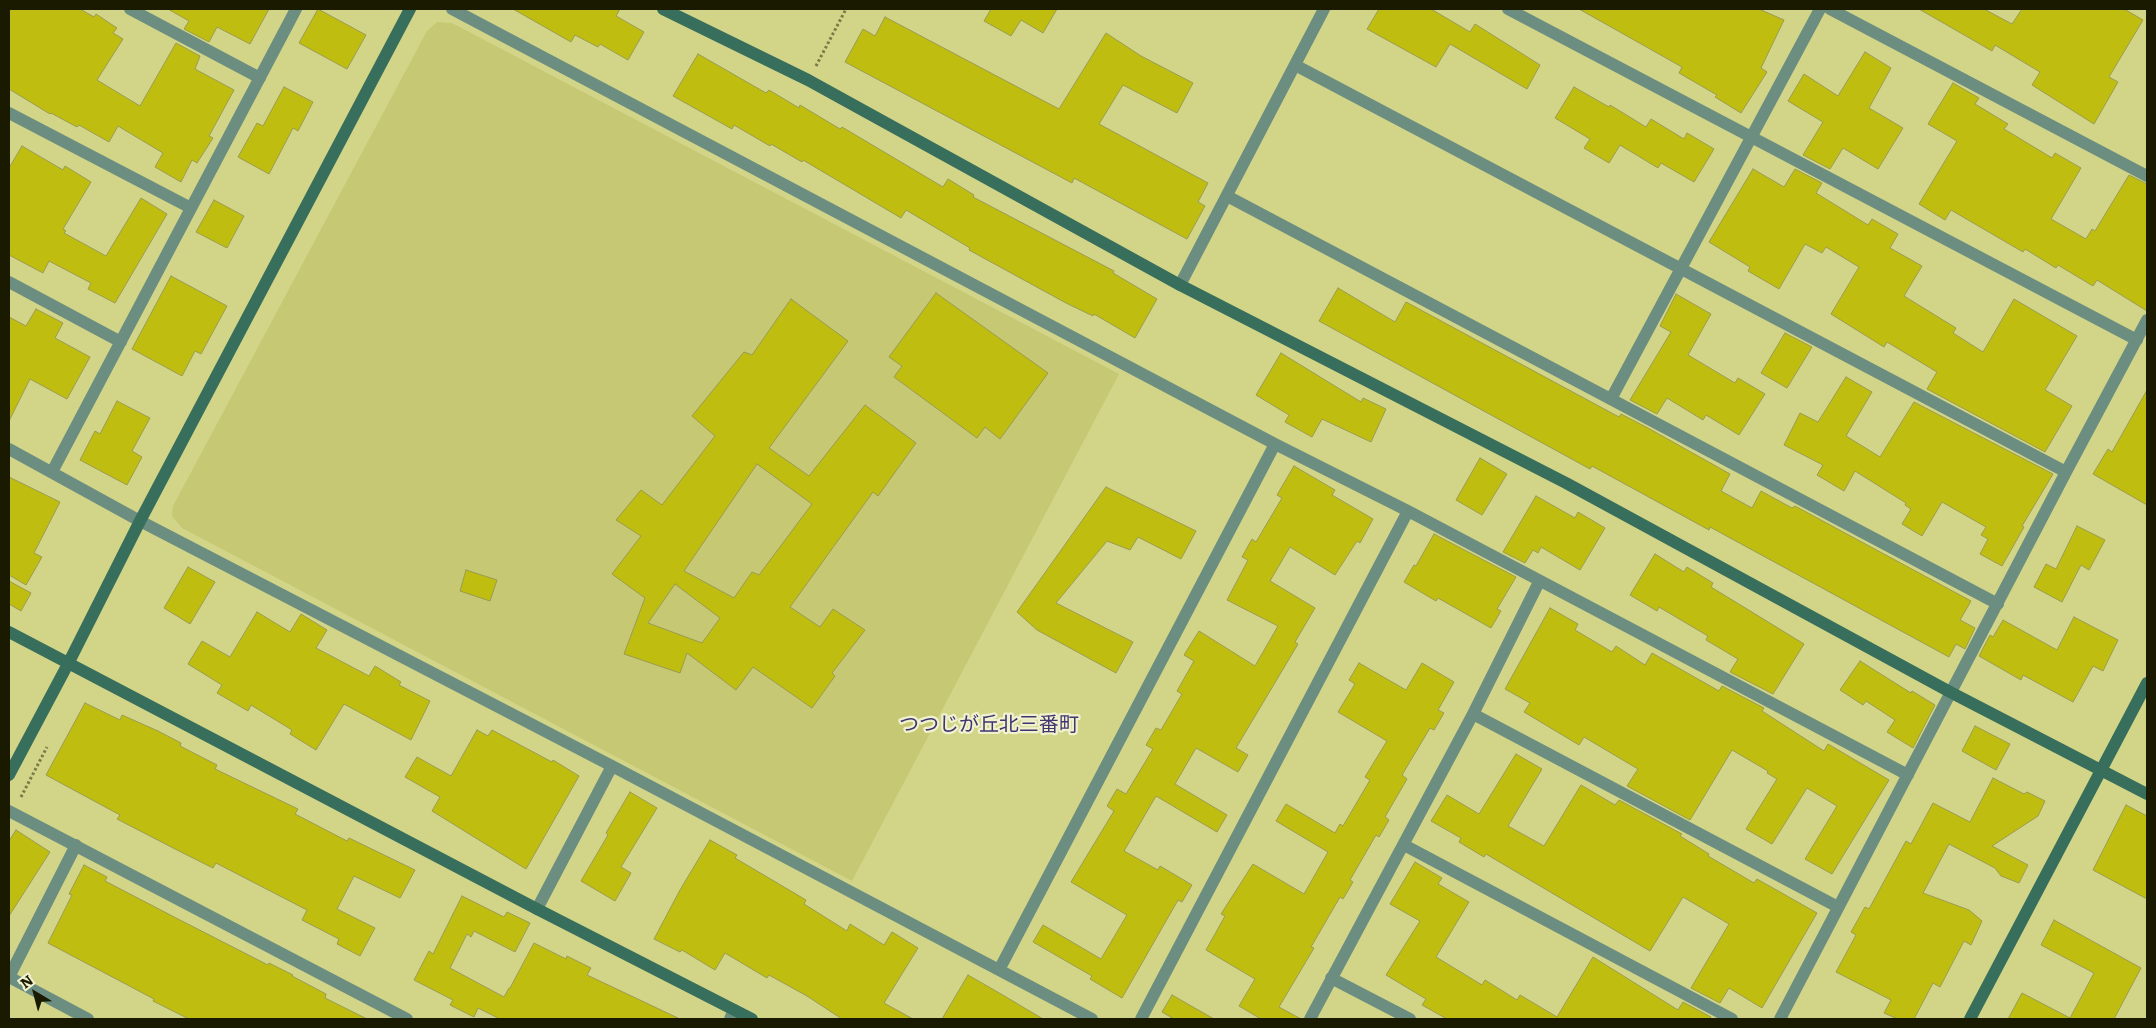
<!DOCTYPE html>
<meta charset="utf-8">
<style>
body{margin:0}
#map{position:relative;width:2156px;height:1028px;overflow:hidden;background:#d2d488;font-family:Literata,serif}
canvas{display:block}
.frame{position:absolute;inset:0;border:10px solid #1a1a00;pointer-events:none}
.north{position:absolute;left:10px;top:968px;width:50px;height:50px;-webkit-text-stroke:4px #f0f2cd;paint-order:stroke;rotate:323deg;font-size:14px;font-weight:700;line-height:20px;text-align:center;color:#1a1a00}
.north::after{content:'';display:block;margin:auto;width:18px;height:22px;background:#1a1a00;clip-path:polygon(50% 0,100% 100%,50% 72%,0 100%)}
</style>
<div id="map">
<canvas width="2156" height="1028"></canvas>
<div class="frame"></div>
<div class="north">N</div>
</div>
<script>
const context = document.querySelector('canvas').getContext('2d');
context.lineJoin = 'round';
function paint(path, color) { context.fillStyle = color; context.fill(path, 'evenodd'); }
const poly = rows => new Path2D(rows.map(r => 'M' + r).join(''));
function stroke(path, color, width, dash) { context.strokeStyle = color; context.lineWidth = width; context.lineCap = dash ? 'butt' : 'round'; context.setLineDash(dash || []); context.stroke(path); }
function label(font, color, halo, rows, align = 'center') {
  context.font = font + ' Literata,"Noto Sans JP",serif'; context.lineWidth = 4.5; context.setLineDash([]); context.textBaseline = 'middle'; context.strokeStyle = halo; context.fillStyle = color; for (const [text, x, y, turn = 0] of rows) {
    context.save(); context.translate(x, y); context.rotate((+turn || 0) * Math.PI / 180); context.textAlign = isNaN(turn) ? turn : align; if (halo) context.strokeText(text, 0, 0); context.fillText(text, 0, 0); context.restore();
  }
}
paint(poly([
 [437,22,452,23,1119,374,852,881,182,528,172,516,173,506,427,31]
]), '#c7c874');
const building = poly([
 [9,9,80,9,94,17,96,14,117,28,113,33,123,39,97,80,140,106,176,43,200,56,195,69,234,90,209,136,213,138,197,163,192,160,181,182,155,167,163,153,118,126,109,142,79,125,77,127,51,113,50,114,9,89,9,9],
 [168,9,269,9,250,44,217,27,209,42,184,29,189,21,168,9],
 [318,9,366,35,347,69,299,43,318,9],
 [513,9,620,9,616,16,644,32,628,60,600,44,598,47,575,35,571,42,513,9],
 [991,9,1057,9,1043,33,1021,20,1011,36,984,21,991,9],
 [1379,9,1431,9,1470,32,1475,24,1540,65,1527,89,1450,44,1436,67,1367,29,1379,9],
 [1579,9,1759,9,1784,20,1761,68,1767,72,1741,113,1715,97,1717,95,1679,73,1682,67,1579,9],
 [1919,9,1984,9,2012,24,2022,9,2124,9,2143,20,2109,77,2118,82,2094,124,2032,85,2040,72,1995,45,1992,51,1919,9],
 [885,17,1059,109,1106,33,1141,56,1193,83,1177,113,1123,85,1099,124,1208,183,1198,202,1205,206,1187,239,1074,178,1072,183,845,62,863,29,875,36,885,17],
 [1865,52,1891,68,1869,108,1903,128,1878,169,1843,148,1830,169,1803,155,1823,122,1788,101,1804,74,1838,96,1865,52],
 [698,54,766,93,769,90,799,108,800,105,840,129,842,127,943,187,948,179,974,195,973,197,1114,271,1113,273,1157,299,1135,338,1094,314,1093,316,1066,303,969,250,970,248,906,210,901,218,803,160,802,162,771,144,770,146,734,125,732,129,673,96,698,54],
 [1953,83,1979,98,1975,104,2008,124,2004,129,2052,158,2055,153,2081,168,2051,219,2086,239,2092,229,2095,231,2129,175,2147,184,2147,311,2097,280,2093,286,2058,265,2056,268,2025,249,2023,252,1951,210,1945,220,1919,204,1957,141,1928,124,1953,83],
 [284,87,313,102,298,131,293,128,269,174,238,157,257,123,263,126,284,87],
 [1574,87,1609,107,1610,105,1646,127,1651,119,1684,139,1687,133,1714,149,1694,182,1661,163,1658,168,1620,145,1609,163,1584,148,1590,139,1555,118,1574,87],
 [22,146,63,170,65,166,91,182,63,229,66,231,64,233,106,256,141,198,167,214,115,303,88,289,91,283,49,261,43,273,9,255,9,168,22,146],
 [1753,169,1784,187,1795,169,1822,183,1816,193,1868,225,1872,219,1898,234,1890,248,1922,266,1904,296,1956,328,1953,333,1983,352,2014,299,2077,336,2045,390,2072,406,2045,452,1927,389,1937,372,1887,342,1884,347,1831,314,1859,267,1826,247,1822,253,1805,244,1779,289,1748,271,1750,267,1709,242,1753,169],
 [214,200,244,216,227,248,196,232,214,200],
 [171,276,227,306,201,354,195,351,182,376,132,349,171,276],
 [1338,288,1395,322,1406,302,1619,417,1621,414,1648,428,1730,474,1721,491,1752,508,1761,491,1792,508,1795,506,1971,601,1960,620,1975,628,1965,649,1956,644,1949,657,1710,527,1709,530,1592,466,1590,469,1319,321,1338,288],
 [936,293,1048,373,1000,439,985,427,977,438,894,377,902,366,889,357,936,293],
 [1676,294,1711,314,1688,355,1735,383,1738,378,1765,394,1739,435,1706,415,1703,420,1667,398,1657,414,1630,400,1671,332,1660,326,1676,294],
 [791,299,848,341,769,448,809,476,865,405,916,443,878,496,873,492,790,607,820,627,833,609,865,630,832,673,835,676,812,708,753,667,736,690,687,653,680,673,624,654,645,598,612,574,641,536,616,520,641,490,662,505,715,436,692,416,744,352,752,355,791,299],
 [757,464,812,504,759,575,752,572,734,598,684,571,757,464],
 [675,584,720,618,702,643,648,623,675,584],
 [36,309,63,323,55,338,90,357,67,399,30,379,9,421,9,317,26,326,36,309],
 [1785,333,1812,347,1787,388,1761,373,1785,333],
 [1281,353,1361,402,1363,398,1386,409,1371,442,1322,419,1312,437,1285,422,1289,415,1256,395,1281,353],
 [1846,377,1872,392,1846,436,1880,457,1914,402,2053,474,2022,526,2024,527,2002,566,1980,554,1988,539,1981,535,1986,527,1942,502,1922,536,1902,524,1911,509,1905,505,1906,503,1855,471,1844,491,1817,475,1823,465,1784,445,1800,413,1818,422,1846,377],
 [2147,390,2147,505,2093,474,2108,449,2112,452,2147,390],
 [117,401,150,418,132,451,142,457,127,485,80,460,95,431,100,434,117,401],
 [1480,458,1507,474,1482,515,1456,500,1480,458],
 [1294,466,1335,490,1332,495,1373,519,1360,543,1357,541,1335,575,1290,547,1270,581,1315,608,1295,642,1298,644,1236,748,1248,755,1238,772,1196,748,1175,784,1227,815,1217,832,1156,796,1124,851,1158,870,1160,866,1192,885,1182,902,1178,900,1122,998,1090,979,1092,976,1033,942,1043,925,1101,959,1127,915,1071,882,1114,811,1107,806,1117,789,1126,794,1153,749,1146,745,1156,728,1161,730,1182,694,1177,691,1194,661,1184,655,1199,631,1255,666,1278,626,1227,600,1248,560,1242,557,1252,539,1256,542,1282,498,1277,495,1294,466],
 [9,477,60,502,34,553,42,557,26,585,9,575,9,477],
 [1106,487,1196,531,1181,559,1138,537,1130,550,1107,541,1056,603,1133,642,1116,673,1037,630,1017,612,1106,487],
 [1536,496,1575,518,1578,512,1605,528,1580,570,1541,547,1538,553,1533,550,1525,563,1503,552,1536,496],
 [2077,526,2105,540,2089,570,2081,565,2062,602,2034,587,2046,564,2056,569,2077,526],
 [1434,534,1516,577,1497,609,1501,611,1491,628,1438,598,1436,601,1404,582,1414,565,1416,566,1434,534],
 [1655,554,1684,572,1687,567,1713,583,1711,587,1804,644,1773,694,1730,672,1738,659,1706,640,1708,636,1659,607,1657,611,1630,595,1655,554],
 [188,567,215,582,190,624,164,608,188,567],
 [466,570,497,580,490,601,460,591,466,570],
 [9,581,31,593,21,611,9,604,9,581],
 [1550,608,1578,624,1575,630,1612,652,1616,646,1645,665,1652,653,1719,691,1722,686,1764,708,1762,711,1824,751,1828,744,1889,780,1832,874,1805,859,1837,806,1807,788,1772,844,1746,829,1777,779,1767,773,1768,771,1732,750,1690,820,1627,786,1638,769,1584,737,1579,745,1524,712,1530,703,1505,689,1550,608],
 [257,612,290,632,301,614,327,630,316,648,369,676,375,666,401,682,399,685,430,701,411,740,344,704,316,750,290,734,292,730,251,705,248,711,217,693,222,685,188,664,202,641,230,657,257,612],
 [2074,617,2118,640,2103,671,2093,666,2073,702,2023,675,2021,680,1979,656,1990,635,1993,637,2003,620,2057,650,2074,617],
 [1860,661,1911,693,1912,691,1935,705,1913,748,1887,732,1895,720,1866,701,1863,705,1840,690,1860,661],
 [1359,663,1406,690,1422,663,1454,682,1438,710,1444,713,1434,730,1430,728,1402,775,1407,779,1385,817,1389,820,1379,837,1376,835,1350,880,1353,882,1343,899,1340,897,1311,947,1314,948,1279,1007,1301,1019,1261,1019,1239,1006,1255,979,1206,950,1225,916,1221,914,1253,864,1304,894,1328,852,1276,821,1286,804,1335,833,1340,824,1343,826,1370,780,1365,777,1387,741,1338,712,1355,684,1349,680,1359,663],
 [85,703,120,720,122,715,158,731,181,743,180,746,217,765,215,769,298,809,295,814,347,841,349,838,415,870,400,898,354,876,337,909,375,928,360,956,337,944,339,939,302,920,307,910,216,863,213,868,177,850,117,819,120,815,46,775,85,703],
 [1975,726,2010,744,1996,770,1962,751,1975,726],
 [477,730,488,736,492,730,552,762,553,760,579,776,526,869,432,811,440,797,405,777,417,757,451,776,477,730],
 [1516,754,1542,769,1508,826,1544,846,1581,785,1615,805,1619,800,1682,834,1680,836,1709,854,1708,856,1754,883,1757,879,1817,913,1762,1008,1729,988,1720,1003,1691,988,1729,924,1683,897,1650,951,1486,854,1484,857,1459,842,1461,838,1431,821,1447,795,1479,814,1516,754],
 [1993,778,2024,794,2027,792,2045,801,2038,816,1992,846,2028,865,2019,883,2001,876,1995,868,1949,844,1923,893,1969,910,1982,921,1971,945,1964,941,1940,987,1933,983,1914,1019,1898,1019,1884,1013,1891,1000,1836,972,1856,935,1851,932,1865,907,1869,909,1906,841,1911,844,1933,803,1970,822,1993,778],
 [630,792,657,808,621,867,631,873,615,901,581,881,608,835,606,833,630,792],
 [2126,805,2147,816,2147,899,2093,870,2126,805],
 [16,830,50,852,9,916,9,841,16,830],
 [710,840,737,855,735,858,806,900,804,904,847,931,850,924,884,945,892,932,918,948,884,1003,913,1019,842,1019,807,996,769,975,767,978,725,953,715,970,682,950,680,952,654,939,680,890,710,840],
 [1415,862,1442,878,1438,884,1469,902,1436,957,1482,985,1485,980,1517,1000,1520,995,1557,1017,1593,957,1678,1010,1683,1002,1711,1017,1710,1019,1447,1019,1422,1005,1426,999,1386,975,1420,921,1390,904,1415,862],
 [84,865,107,877,105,881,178,919,268,965,269,963,293,975,292,976,326,994,325,998,367,1019,189,1019,153,1001,154,999,48,943,72,895,69,894,84,865],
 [462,896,504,917,507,912,530,923,515,952,474,931,471,937,467,934,450,968,504,997,509,988,510,988,534,943,566,959,567,956,591,968,587,975,680,1019,500,1019,478,1008,474,1017,450,1005,453,1000,414,980,429,951,433,954,462,896],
 [2054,920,2141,968,2114,1019,2008,1019,2022,993,2070,1018,2093,975,2094,973,2041,945,2054,920],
 [968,975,1001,994,1043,1019,942,1019,968,975],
 [1172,995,1214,1019,1174,1019,1162,1012,1172,995]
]);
paint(building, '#bfbe10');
stroke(building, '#9a9b51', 1);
stroke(poly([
 [816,66,846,9],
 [21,797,47,747]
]), '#797a46', 3, [2.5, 2.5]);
stroke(poly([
 [130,9,260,78],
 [452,9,1275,444,1408,511,1908,775],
 [1508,9,2137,340],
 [1830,9,2147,176],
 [1295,65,2066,472],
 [9,113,191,208],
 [1227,196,1998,604],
 [9,282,121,342],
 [1180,285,1324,9],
 [1611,399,1820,9],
 [9,449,140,521,612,766,1092,1019],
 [52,472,296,9],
 [1473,714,1838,907],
 [9,811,407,1019],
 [1404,845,1732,1019],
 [537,909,612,766],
 [999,970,1275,444],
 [9,977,76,845],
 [9,977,88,1019],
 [1331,978,1410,1019],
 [730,1019,734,1010],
 [1141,1019,1408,511],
 [1310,1019,1473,714,1539,582],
 [1780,1019,2066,472,2147,320]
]), '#6b8e81', 12);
stroke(poly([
 [663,9,808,80,1180,285,1566,483,1952,693,2147,794],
 [9,632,537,909,752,1019],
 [9,775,69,662,140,521,410,9],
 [1970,1019,2147,683]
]), '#386f5c', 12);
label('20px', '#403471', '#f0f2cd', [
 ["つつじが丘北三番町",989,725]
]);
</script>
